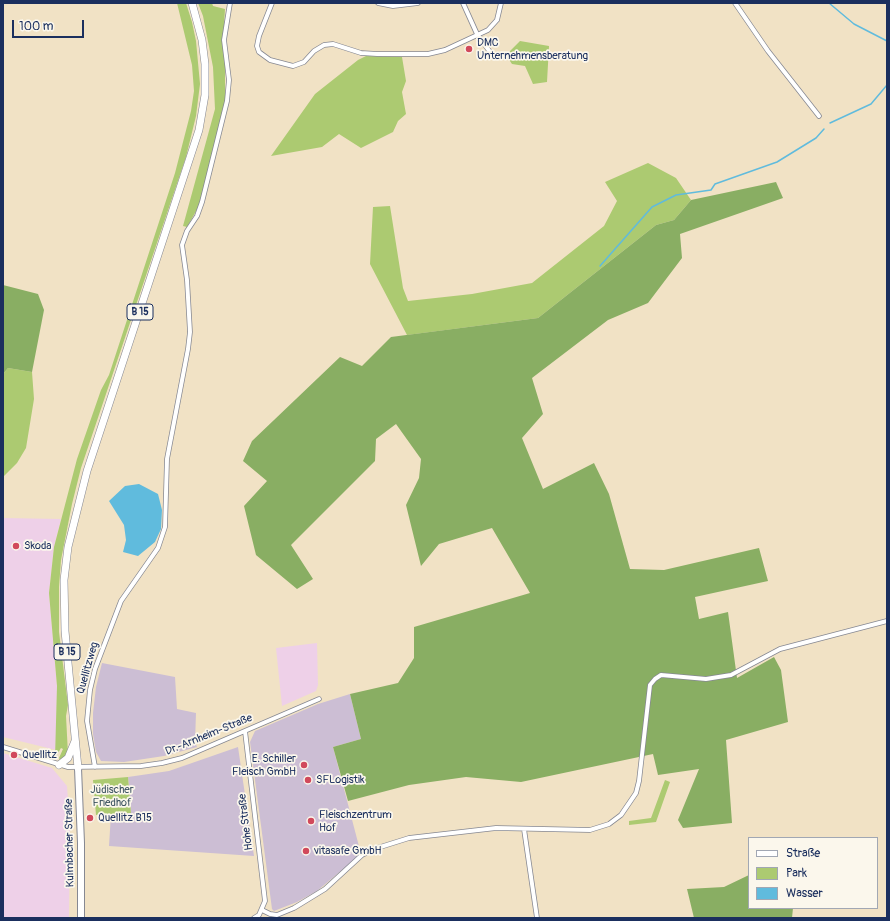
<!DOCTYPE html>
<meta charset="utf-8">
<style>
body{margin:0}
#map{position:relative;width:890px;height:921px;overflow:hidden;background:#f1e2c5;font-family:Pangolin,sans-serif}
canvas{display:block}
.frame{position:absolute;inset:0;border:4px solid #1b2f5e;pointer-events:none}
.legend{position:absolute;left:748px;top:837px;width:130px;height:72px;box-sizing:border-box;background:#fbf7ec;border:1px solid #a1a7b3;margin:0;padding:5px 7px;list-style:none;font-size:12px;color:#1b2f5e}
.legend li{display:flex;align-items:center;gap:8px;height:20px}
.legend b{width:20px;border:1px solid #a1a7b3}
.scale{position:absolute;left:12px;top:20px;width:72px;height:18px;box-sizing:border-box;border:2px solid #1b2f5e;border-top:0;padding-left:5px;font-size:12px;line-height:14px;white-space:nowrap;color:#1b2f5e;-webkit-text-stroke:3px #fbf7ec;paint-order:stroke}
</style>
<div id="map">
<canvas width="890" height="921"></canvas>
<div class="frame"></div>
<ul class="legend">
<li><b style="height:5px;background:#fff"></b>Straße</li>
<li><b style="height:11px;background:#acca71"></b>Park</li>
<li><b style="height:11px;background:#60bbdd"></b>Wasser</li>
</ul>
<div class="scale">100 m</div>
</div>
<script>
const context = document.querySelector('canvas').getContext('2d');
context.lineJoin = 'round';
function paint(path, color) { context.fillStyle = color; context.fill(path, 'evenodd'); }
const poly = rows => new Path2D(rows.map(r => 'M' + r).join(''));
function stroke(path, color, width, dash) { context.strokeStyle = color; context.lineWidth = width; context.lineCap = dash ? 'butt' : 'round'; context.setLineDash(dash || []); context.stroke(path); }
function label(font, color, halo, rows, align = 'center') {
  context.font = font + ' Pangolin,sans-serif'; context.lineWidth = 3.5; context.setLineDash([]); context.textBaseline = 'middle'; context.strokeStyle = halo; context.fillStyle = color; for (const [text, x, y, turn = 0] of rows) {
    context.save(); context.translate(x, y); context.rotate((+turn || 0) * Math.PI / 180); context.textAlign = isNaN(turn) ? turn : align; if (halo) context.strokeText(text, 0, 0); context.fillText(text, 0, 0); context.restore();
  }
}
paint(poly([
 [3,518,61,519,54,547,49,593,57,686,56,750,3,737],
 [317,643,318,685,316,691,282,706,276,648],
 [3,753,52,768,67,786,70,827,69,918,3,918]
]), '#eed0e8');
paint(poly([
 [102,663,175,677,177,709,196,713,195,742,197,747,164,756,124,762,101,761,96,752,93,734,93,713,96,687],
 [350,694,361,739,333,747,361,854,317,891,297,902,274,911,272,909,250,742,255,731,318,704],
 [238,747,254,856,109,846,111,814,131,812,128,777,169,771]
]), '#ccbed4');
paint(poly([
 [177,3,186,3,192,22,196,41,200,84,196,116,186,157,81,468,72,504,61,560,59,587,59,632,68,705,66,716,68,754,60,760,59,758,63,749,61,748,55,758,57,686,49,593,54,547,77,459,101,390,109,375,175,173,191,111,194,91,192,65],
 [198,3,212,3,213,6,225,9,223,43,225,56,225,103,199,206,187,227,183,226,215,109,213,67,203,16],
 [520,41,549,46,547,82,533,84,525,66,512,64,506,55],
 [366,56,402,57,406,81,402,92,406,114,398,121,393,132,361,148,339,134,322,147,271,156,315,94,358,60],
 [648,163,676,178,691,200,674,220,656,225,538,318,407,335,370,264,373,207,390,206,403,288,408,301,472,294,532,283,604,226,617,201,605,182],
 [8,368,32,372,34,399,26,448,17,463,3,477,3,374],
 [128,777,131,813,96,815,93,780],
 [665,780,670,782,656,822,629,825,629,821,651,818]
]), '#acca71');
paint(poly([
 [776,182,783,198,680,234,682,258,648,303,608,320,532,378,543,414,522,438,543,489,594,463,609,494,630,569,664,570,759,548,768,581,695,597,699,619,728,612,737,678,774,657,781,670,788,722,726,740,732,823,683,828,678,820,699,769,658,775,653,754,521,782,466,777,409,785,348,801,333,747,361,739,350,694,398,683,414,658,414,627,530,593,492,528,439,544,421,566,406,505,419,478,421,459,396,424,376,439,375,461,291,545,313,579,297,589,256,555,244,506,267,481,243,461,252,441,340,357,362,366,391,337,538,318,656,225,674,220,691,200],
 [3,285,38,294,44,310,32,372,8,368,3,374],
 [749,875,749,908,793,908,792,918,694,918,687,889,724,887]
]), '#89ae63');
paint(poly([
 [139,484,158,494,162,510,161,529,155,542,138,556,123,552,126,540,124,525,109,501,125,486]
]), '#60bbdd');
stroke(poly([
 [829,3,854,24,887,41],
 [830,123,871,104,887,85],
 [600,266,652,207,676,195,711,190,715,184,777,162,816,138,824,129]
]), '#60bbdd', 1.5);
const street = poly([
 [272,3,259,36,257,46,259,52,270,60,293,66,304,62,314,51,324,45,333,44,361,53,377,54,428,54,445,50,488,30,497,20,501,3],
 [378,3,393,6,418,3],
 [463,3,477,34,493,56],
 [735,3,768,51,819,116],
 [245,731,265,901,259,915,254,918],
 [3,747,68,767,141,766,162,763,182,758,319,699],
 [95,767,87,721,90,690,95,669,121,601,158,548,165,527,167,459,188,349,190,332,187,280,182,245,187,231,197,216,202,202,227,101,229,80,224,40,230,3],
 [524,829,537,918],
 [262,910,270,914,277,915,294,908,325,889,362,855,374,849,409,838,496,828,590,830,609,824,621,815,636,793,639,781,650,685,655,679,661,675,706,679,731,675,780,649,887,621]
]);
const primary = poly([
 [78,768,81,843,81,918]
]);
const highway = poly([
 [59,765,68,758,75,741],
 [78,768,65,631,64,580,68,547,87,471,199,130,205,95,205,64,202,40,192,3]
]);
stroke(street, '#868892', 5.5);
stroke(primary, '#868892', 8);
stroke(highway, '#868892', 8);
stroke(street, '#fff', 4);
stroke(primary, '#fff', 6);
stroke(highway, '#fff', 7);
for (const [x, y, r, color] of [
 [469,49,4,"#d1495b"],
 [16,546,4,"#d1495b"],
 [14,755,4,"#d1495b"],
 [304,765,4,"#d1495b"],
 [308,780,4,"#d1495b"],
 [90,818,4,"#d1495b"],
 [311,821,4,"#d1495b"],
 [306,851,4,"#d1495b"]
]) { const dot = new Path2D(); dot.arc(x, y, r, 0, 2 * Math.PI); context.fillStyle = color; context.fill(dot); stroke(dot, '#fbf7ec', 1.5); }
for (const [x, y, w] of [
 [140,312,26],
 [67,652,26]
]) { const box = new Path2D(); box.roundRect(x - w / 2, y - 8, w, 16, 3); context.fillStyle = '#fbf7ec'; context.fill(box); stroke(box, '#1b2f5e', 1); }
label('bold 10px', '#1b2f5e', null, [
 ["B 15",140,312],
 ["B 15",67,652]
]);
label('11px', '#1b2f5e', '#fbf7ec', [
 ["DMC",477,43],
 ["Unternehmensberatung",477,56],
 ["Skoda",24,546],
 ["Quellitz",22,755],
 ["E. Schiller",296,759,"right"],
 ["Fleisch GmbH",296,772,"right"],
 ["SFLogistik",316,780],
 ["Fleischzentrum",319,815],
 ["Hof",319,828],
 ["Quellitz B15",98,818],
 ["vitasafe GmbH",314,851]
], 'left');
label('11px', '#1b2f5e', '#fbf7ec', [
 ["Quellitzweg",88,668,-74],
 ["Dr.-Arnheim-Straße",209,735,-22],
 ["Hohe Straße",246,822,-97],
 ["Kulmbacher Straße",70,843,-91]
]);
label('11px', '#3f5663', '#fbf7ec', [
 ["Jüdischer",112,790],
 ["Friedhof",112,803]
]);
</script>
